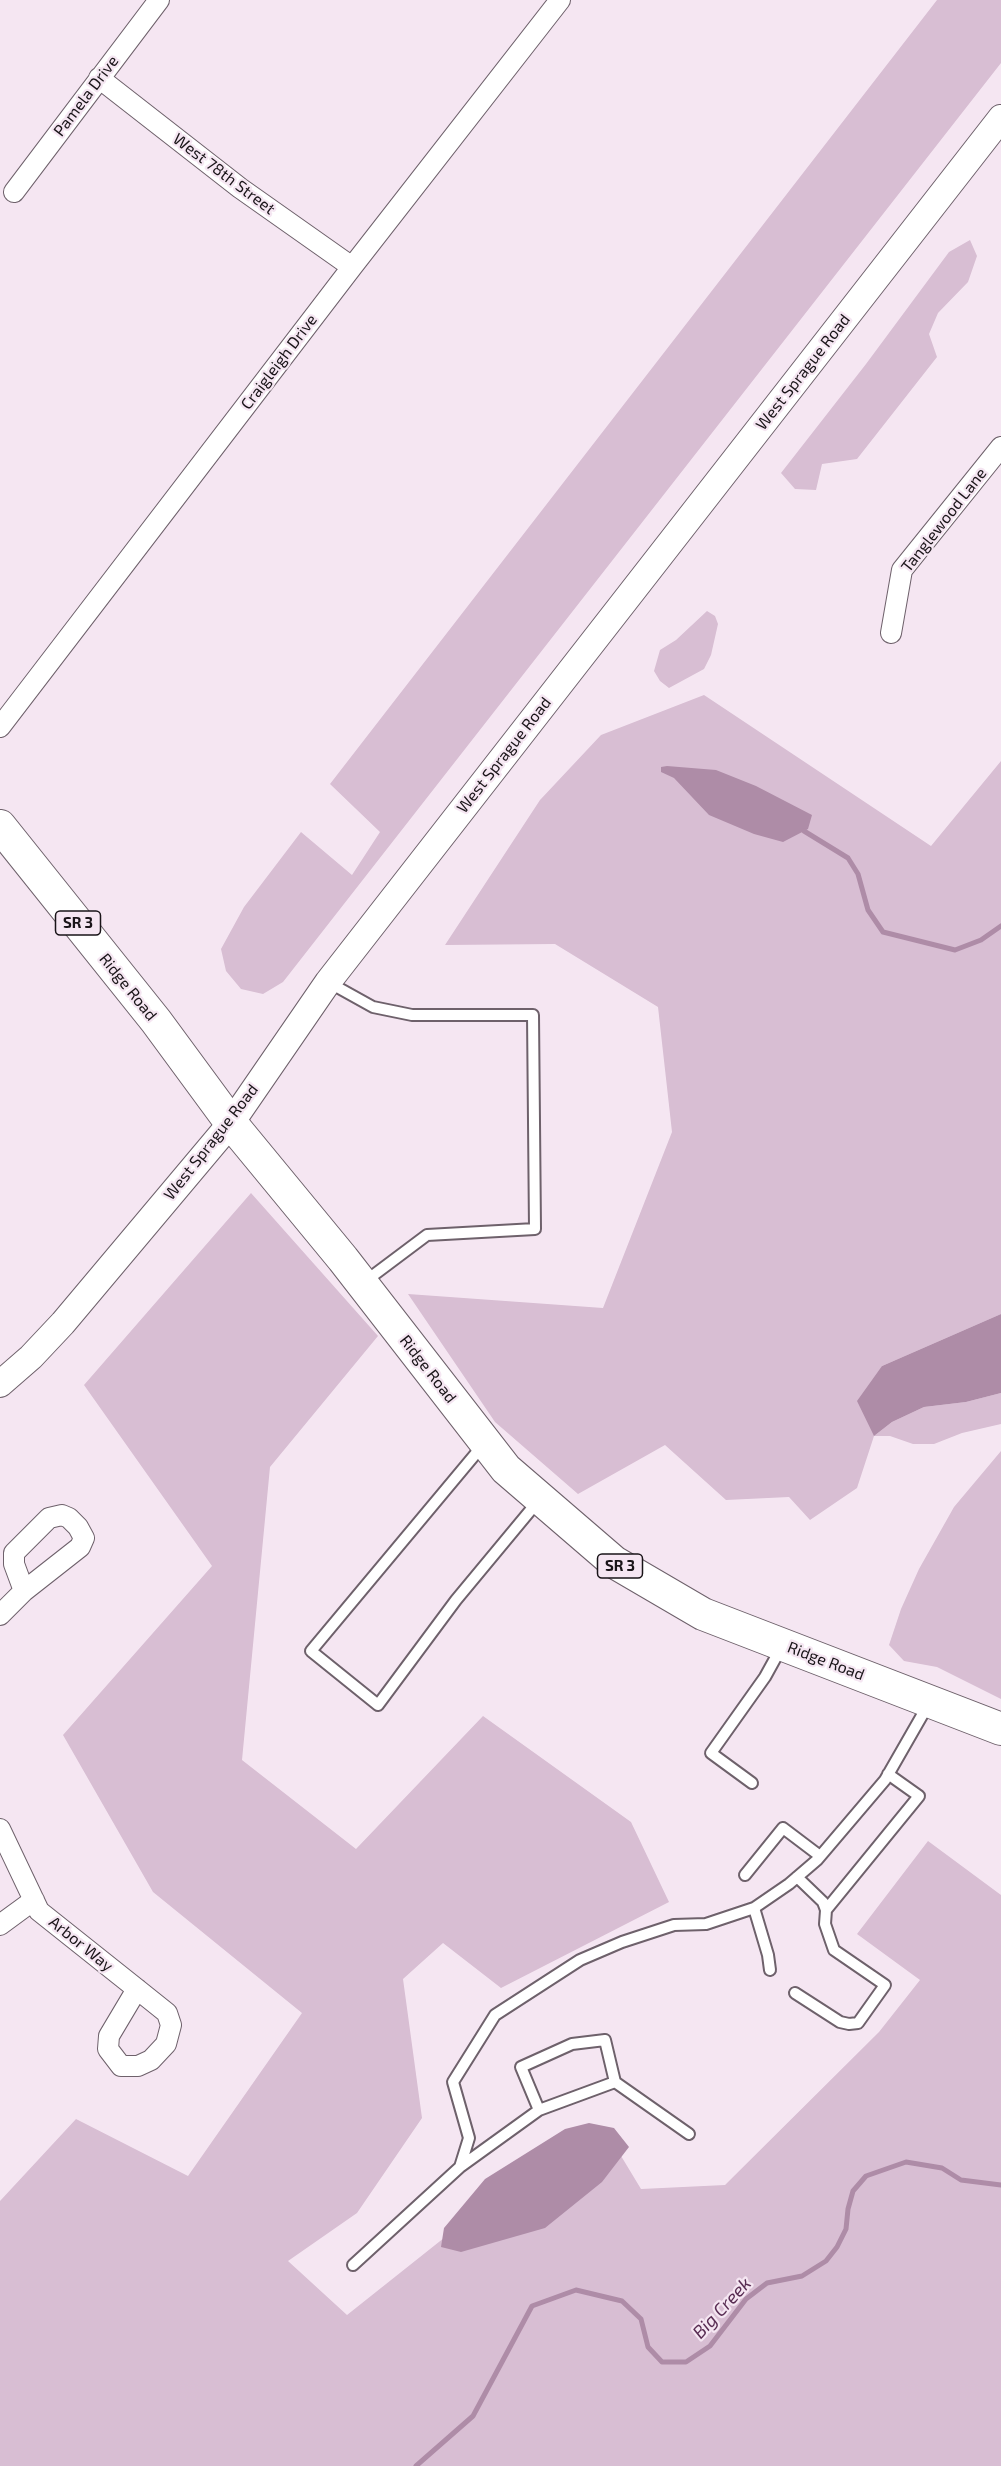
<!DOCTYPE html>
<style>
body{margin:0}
canvas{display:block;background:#f5e6f2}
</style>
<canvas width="1001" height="2466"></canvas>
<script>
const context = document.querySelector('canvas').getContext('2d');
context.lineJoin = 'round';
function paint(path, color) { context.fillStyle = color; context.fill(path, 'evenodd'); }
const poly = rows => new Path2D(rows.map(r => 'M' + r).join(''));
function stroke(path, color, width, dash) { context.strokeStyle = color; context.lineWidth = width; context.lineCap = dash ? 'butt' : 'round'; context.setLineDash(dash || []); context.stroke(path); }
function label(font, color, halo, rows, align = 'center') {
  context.font = font + ' "Exo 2",sans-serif'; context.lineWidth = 4.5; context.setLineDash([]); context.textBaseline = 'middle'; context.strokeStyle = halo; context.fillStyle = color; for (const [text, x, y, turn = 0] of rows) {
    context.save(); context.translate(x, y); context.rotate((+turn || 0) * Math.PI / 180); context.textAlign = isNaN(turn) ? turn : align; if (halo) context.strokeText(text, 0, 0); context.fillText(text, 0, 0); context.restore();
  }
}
paint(poly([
 [937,0,1001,0,1001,63,283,982,263,994,241,989,226,971,221,949,244,907,301,832,352,875,380,832,330,784],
 [970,240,977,256,968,282,938,313,929,334,937,357,857,459,822,464,816,490,795,489,781,473,866,364,949,252],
 [707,611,715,616,718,624,711,655,704,669,669,688,660,681,654,671,660,650,676,640],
 [704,695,931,846,1001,761,1001,1314,882,1366,874,1436,892,1422,924,1407,966,1402,1001,1393,1001,1424,962,1433,934,1444,913,1444,890,1436,874,1436,857,1488,810,1520,789,1497,726,1500,665,1445,578,1494,495,1422,408,1294,603,1308,672,1132,658,1007,555,944,445,945,540,800,601,735],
 [251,1193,378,1336,270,1467,242,1760,356,1849,483,1716,631,1822,669,1902,501,1988,443,1943,403,1979,422,2118,357,2213,288,2261,347,2315,566,2141,612,2141,641,2189,725,2185,879,2032,920,1980,857,1934,928,1841,1001,1895,1001,2466,0,2466,0,2201,76,2119,188,2176,302,2013,153,1892,63,1735,212,1566,84,1385],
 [1001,1451,1001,1699,937,1667,904,1661,889,1645,901,1609,919,1569,954,1507]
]), '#d8bed3');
paint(poly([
 [667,766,716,770,756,786,812,815,808,829,783,842,754,834,709,815,674,778,661,772,661,767],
 [1001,1314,1001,1393,966,1402,924,1407,892,1422,874,1436,857,1401,882,1366],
 [589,2123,614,2128,629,2147,602,2182,545,2228,461,2252,441,2247,444,2228,485,2179,565,2129]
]), '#ae8ca7');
stroke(poly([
 [804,831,848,858,858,874,868,910,883,932,955,950,981,940,1001,926],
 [416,2466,473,2416,532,2306,576,2290,622,2301,641,2319,648,2347,662,2362,686,2362,710,2346,746,2299,767,2283,802,2276,826,2261,837,2247,846,2229,848,2209,853,2191,866,2176,906,2162,942,2168,961,2180,1001,2185]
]), '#ae8ca7', 5);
const service = poly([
 [328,982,373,1007,412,1015,533,1015,535,1229,427,1235,363,1283],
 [483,1445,311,1651,378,1705,456,1600,539,1500],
 [752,1783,711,1753,765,1677,781,1648],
 [745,1875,783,1828,820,1856],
 [754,1908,768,1955,770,1970],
 [826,1910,919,1796,888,1774],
 [795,1993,840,2022,849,2024,858,2023,885,1985,834,1950,825,1924,826,1910,823,1902,797,1877],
 [539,2110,521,2067,572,2044,605,2040,615,2082],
 [460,2167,539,2110,615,2082,689,2134],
 [353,2265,460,2167,469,2138,453,2082,495,2015,580,1960,622,1942,674,1925,706,1924,754,1908,789,1884,817,1860,885,1780,928,1705]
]);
const minor = poly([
 [99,78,240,188,352,267],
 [14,192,159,0],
 [891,633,902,570,1001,447],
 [0,727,352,267,560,0],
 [0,1615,24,1591,80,1547,84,1538,78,1527,69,1518,62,1515,49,1518,14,1553,14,1564,24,1591],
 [0,1829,39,1911,137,1989,167,2013,171,2025,166,2044,151,2060,138,2066,121,2066,108,2049,109,2036,137,1989],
 [0,1925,34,1900]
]);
const tertiary = poly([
 [0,1384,31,1357,63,1323,231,1123,328,982,1001,118]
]);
const primary = poly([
 [0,826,156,1021,231,1123,343,1259,506,1469,614,1562,703,1614,1001,1729]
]);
stroke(service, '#6e616b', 14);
stroke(minor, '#6e616b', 22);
stroke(tertiary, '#6e616b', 28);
stroke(primary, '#6e616b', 34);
stroke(service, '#fff', 10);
stroke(minor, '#fff', 20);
stroke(tertiary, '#fff', 26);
stroke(primary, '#fff', 32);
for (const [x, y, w] of [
 [78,923,45],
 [620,1566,45]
]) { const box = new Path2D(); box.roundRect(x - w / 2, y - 12, w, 24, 4.5); context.fillStyle = '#f5e6f2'; context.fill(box); stroke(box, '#191418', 1.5); }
label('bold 15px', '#191418', null, [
 ["SR 3",78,923],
 ["SR 3",620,1566]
]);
label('16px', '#191418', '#f5e6f2', [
 ["Pamela Drive",86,96,-53],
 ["West 78th Street",224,174,37],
 ["Craigleigh Drive",279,362,-53],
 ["West Sprague Road",803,372,-52],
 ["Tanglewood Lane",944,520,-52],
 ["West Sprague Road",504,755,-52],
 ["Ridge Road",128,987,51],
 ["West Sprague Road",211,1142,-52],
 ["Ridge Road",428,1369,52],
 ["Ridge Road",826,1661,21],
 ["Arbor Way",81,1944,39]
]);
label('italic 18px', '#592d53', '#f5e6f2', [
 ["Big Creek",722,2308,-47]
]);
</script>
